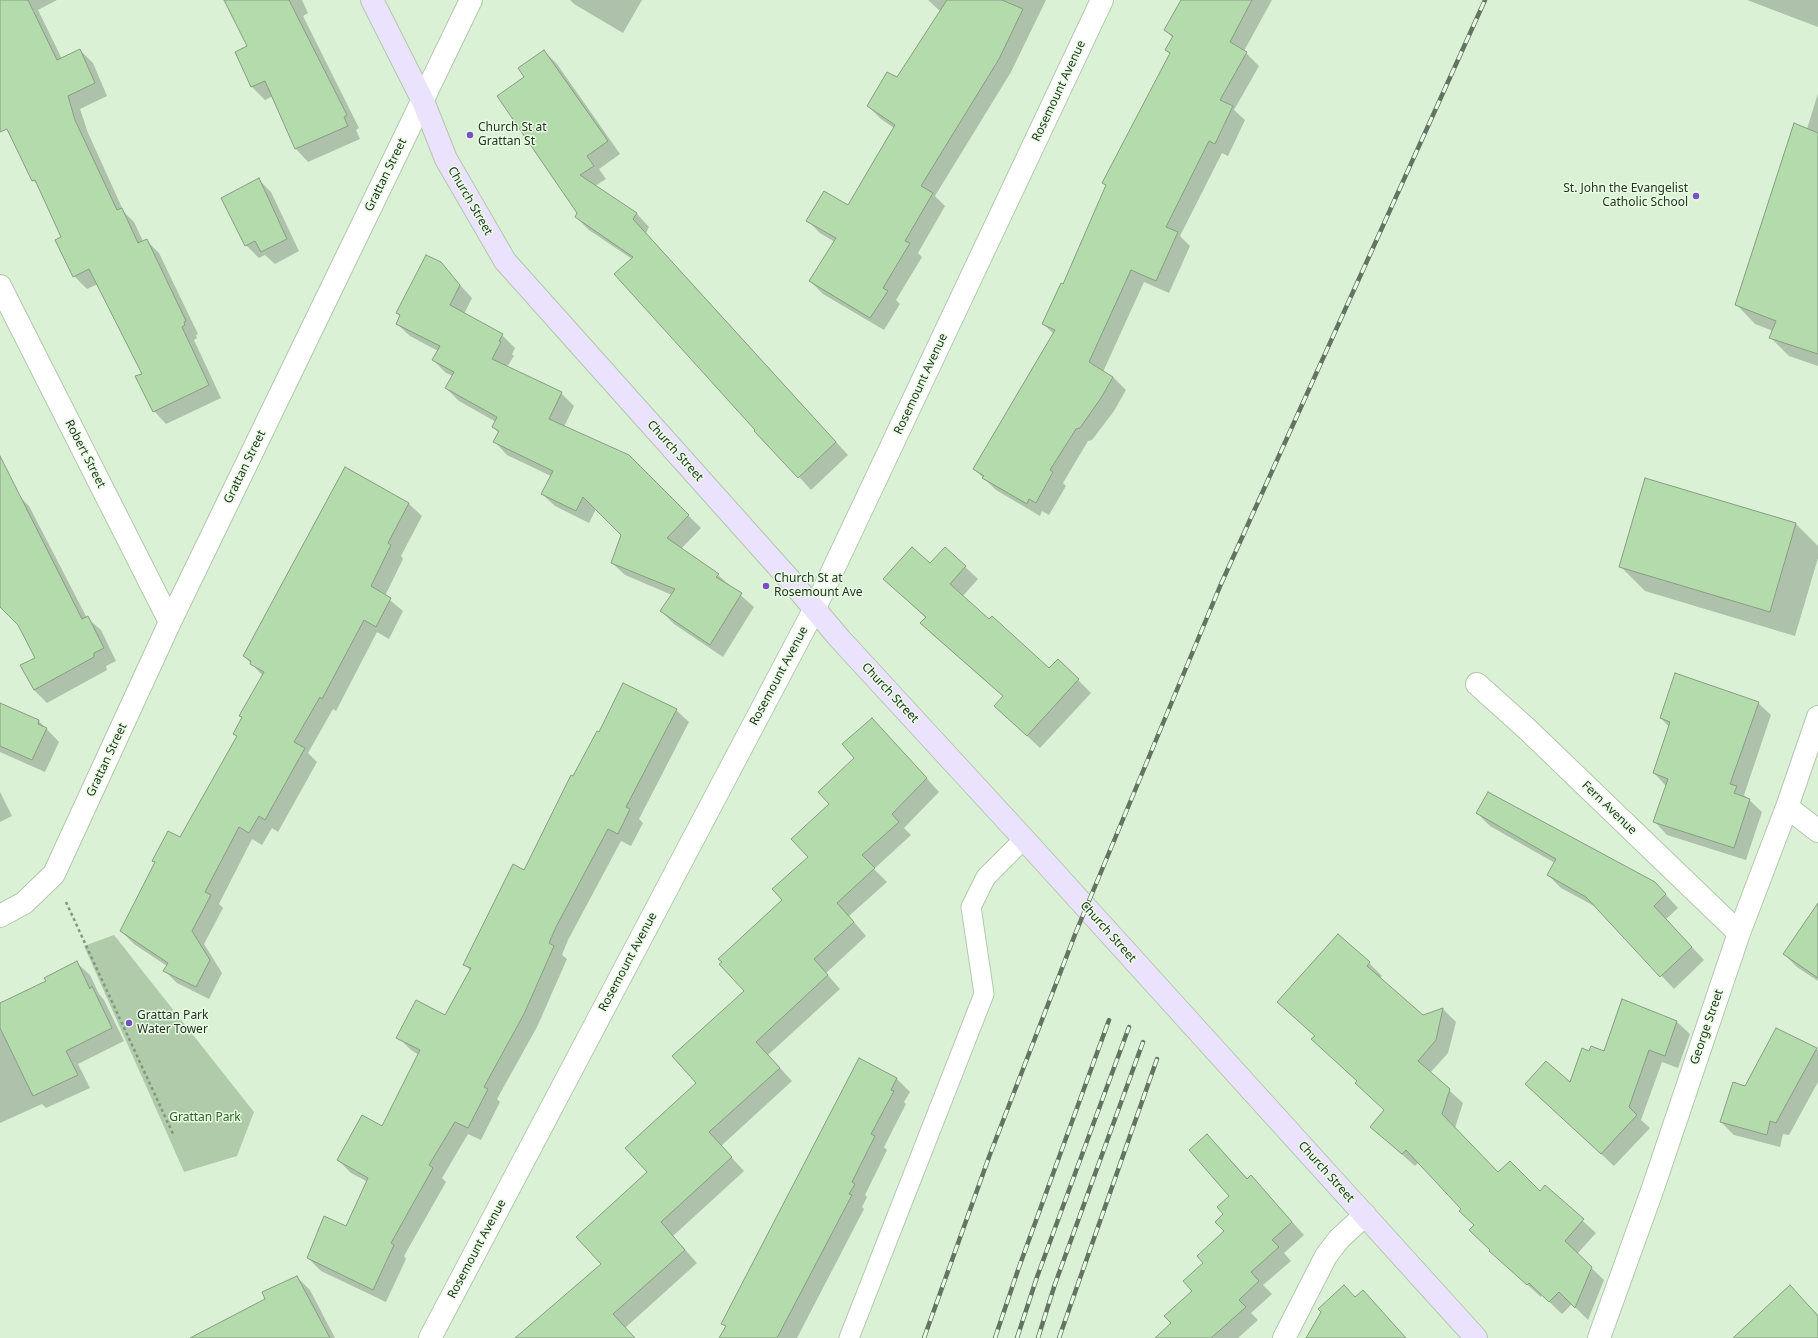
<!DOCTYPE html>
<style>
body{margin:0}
canvas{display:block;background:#daf1d5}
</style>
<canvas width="1818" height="1338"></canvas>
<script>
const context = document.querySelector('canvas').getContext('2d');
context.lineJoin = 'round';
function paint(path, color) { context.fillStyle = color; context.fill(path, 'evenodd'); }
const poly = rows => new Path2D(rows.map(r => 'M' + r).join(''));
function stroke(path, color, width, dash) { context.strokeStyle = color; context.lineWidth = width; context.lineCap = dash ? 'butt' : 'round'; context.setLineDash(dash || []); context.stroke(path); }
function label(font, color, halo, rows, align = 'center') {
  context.font = font + ' "Noto Sans",sans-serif'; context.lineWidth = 3; context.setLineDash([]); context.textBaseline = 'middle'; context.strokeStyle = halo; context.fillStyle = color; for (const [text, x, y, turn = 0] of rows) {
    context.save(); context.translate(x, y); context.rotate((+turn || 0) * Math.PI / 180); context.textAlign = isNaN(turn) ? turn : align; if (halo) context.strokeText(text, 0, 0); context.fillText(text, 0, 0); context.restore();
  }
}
paint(poly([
 [114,935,254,1112,237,1156,184,1172,84,946]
]), '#afcbaa');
paint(poly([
 [0,0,57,0,38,10,62,59,80,50,93,63,107,96,80,109,88,133,124,212,134,222,143,241,146,240,159,253,198,334,196,335,197,338,194,340,221,398,166,424,154,411,143,374,98,284,87,289,74,276,63,238,38,185,33,180,0,112],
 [226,0,302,0,308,13,303,16,359,128,356,130,360,139,308,162,296,149,273,96,265,100,252,87,236,52,249,47],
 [570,0,642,0,623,33,574,4],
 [928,0,1046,0,1011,72,935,196,945,206,918,253,922,257,896,300,900,304,884,330,823,294,810,281,835,242,820,233,808,221,849,206,894,128,881,119,868,106,897,79,941,12],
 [1182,0,1272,0,1244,51,1259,66,1234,110,1245,120,1228,156,1222,153,1180,236,1190,246,1169,293,1144,282,1103,372,1113,377,1126,390,1114,411,1092,440,1088,441,1063,483,1066,486,1049,515,1042,511,1040,516,996,490,974,469,1054,334,1043,324,1063,285,1107,186,1103,183,1170,54,1166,50,1173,38,1165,30],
 [1747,0,1818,0,1818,27],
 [544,51,557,64,620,154,599,169,606,179,595,186,637,214,649,227,646,233,848,455,811,490,757,430,632,259,589,230,576,217,579,213,526,77],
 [1818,93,1818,366,1789,356,1770,337,1773,331,1755,324,1736,304,1807,129],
 [258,179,271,192,299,251,275,264,265,255,259,258,246,245],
 [440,263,472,298,464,314,502,335,515,348,512,354,514,356,507,367,561,393,574,406,564,427,628,456,701,528,681,549,718,575,754,607,723,657,674,624,661,611,672,595,625,575,612,563,622,535,596,509,589,523,555,506,542,494,551,476,507,455,495,442,499,433,493,427,496,422,459,401,446,388,453,376,446,373,433,360,438,351,410,336,397,324,401,316,397,313],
 [345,469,409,504,422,516,401,556,403,559,385,596,403,611,389,639,377,632,336,711,333,709,308,753,317,762,278,832,272,828,262,845,252,839,219,904,223,908,204,944,222,973,209,999,177,983,165,971,167,966,134,944,121,931,155,863,154,861,181,838,237,737,234,734,243,718,240,716,263,676,244,656],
 [1645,479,1796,524,1818,546,1818,558,1795,636,1645,591,1620,566],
 [16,493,29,506,87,618,101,630,116,661,106,666,107,670,47,703,34,690,22,666,37,658,19,624,0,600,0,501],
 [945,548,978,579,962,597,1049,669,1058,660,1091,693,1040,748,1008,718,1004,697,934,636,921,623,926,618,884,579,930,565],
 [1758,703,1771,715,1744,795,1762,812,1746,860,1667,835,1655,822,1666,786,1654,773,1669,727,1661,718],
 [0,704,39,721,59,742,45,772,0,752],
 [676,710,689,722,639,819,643,823,631,846,621,841,568,940,562,955,567,959,537,1027,497,1099,500,1102,481,1140,468,1134,442,1178,446,1182,404,1256,406,1259,386,1302,321,1271,308,1258,346,1227,368,1182,351,1173,338,1160,382,1127,419,1055,411,1050,398,1037,446,1016,471,971,464,964,524,871,573,777,599,734],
 [885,732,939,792,904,828,911,835,874,869,887,882,849,916,866,936,826,973,840,989,768,1055,792,1081,721,1146,744,1171,673,1236,697,1263,625,1328,635,1338,538,1338,603,1265,649,1173,745,991,783,900,809,857,830,804],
 [0,792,12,816,0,822],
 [1477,813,1655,883,1678,908,1666,919,1704,960,1674,989,1598,908,1561,888,1548,875,1555,863,1490,826],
 [1818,905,1818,981,1797,967,1784,954],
 [77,963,90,975,99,994,104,1000,124,1041,78,1064,90,1088,46,1108,42,1104,0,1123,0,1004,47,981],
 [1369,963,1382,976,1380,978,1422,1016,1443,1009,1456,1022,1448,1053,1430,1073,1463,1103,1455,1128,1498,1173,1540,1192,1545,1187,1596,1233,1577,1254,1604,1280,1588,1320,1572,1304,1562,1314,1542,1295,1541,1297,1503,1263,1491,1250,1462,1209,1419,1162,1415,1166,1371,1127,1385,1110,1315,1036,1278,1002],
 [1623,1000,1677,1022,1690,1034,1678,1068,1662,1062,1641,1120,1650,1128,1614,1166,1526,1084,1570,1084,1590,1052,1604,1052],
 [1816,1049,1818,1050,1818,1082,1789,1135,1783,1134,1780,1147,1734,1135,1721,1122,1745,1087],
 [860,1060,897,1079,910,1092,904,1102,906,1104,884,1147,887,1150,865,1195,867,1197,862,1207,864,1209,797,1338,721,1338,726,1327,723,1324],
 [1207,1135,1248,1179,1264,1190,1304,1235,1284,1253,1291,1261,1263,1285,1272,1294,1251,1313,1258,1320,1238,1338,1156,1338,1173,1323,1193,1291,1205,1263,1225,1231,1225,1214,1230,1196],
 [297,1277,310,1290,335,1338,194,1338,267,1299],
 [1790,1287,1818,1315,1818,1338,1734,1338]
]), '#0003');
const building = poly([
 [0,0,28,0,57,60,80,49,95,83,68,96,75,120,117,210,122,208,138,243,147,239,186,321,184,322,185,325,182,327,209,385,153,412,135,376,142,374,89,269,73,277,55,240,61,237,35,180,32,181,7,129,0,132,0,0],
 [224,0,289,0,347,115,344,117,348,126,295,149,265,81,251,87,235,52,247,46,224,0],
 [947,0,1002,0,1023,9,999,59,921,186,933,193,905,241,910,243,883,288,888,291,870,318,809,281,836,238,806,221,824,191,848,205,895,125,867,106,887,72,897,77,947,0],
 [1181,0,1252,0,1230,42,1247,52,1220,100,1233,106,1215,144,1209,141,1166,227,1178,232,1156,281,1131,270,1089,362,1113,377,1101,398,1080,428,1076,429,1050,470,1053,472,1036,503,1029,499,1027,504,982,478,984,476,973,469,1055,330,1042,324,1061,283,1063,284,1106,185,1102,183,1170,53,1165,50,1173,36,1164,30,1181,0],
 [544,50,608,141,587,156,594,166,580,175,637,213,633,219,836,442,798,478,754,431,755,430,614,274,633,257,575,217,577,213,497,96,524,77,518,68,544,50],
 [1794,123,1818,133,1818,354,1769,338,1776,321,1735,305,1794,123],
 [259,178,287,239,261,252,255,241,245,246,221,198,259,178],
 [426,255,441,262,460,285,450,305,503,334,499,341,501,342,492,359,562,392,549,419,629,455,689,515,667,538,719,574,716,577,742,593,710,645,660,611,675,589,611,563,621,535,583,497,576,511,541,494,553,471,493,442,499,431,492,427,497,417,445,388,454,372,432,360,440,346,396,324,400,315,396,313,426,255],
 [0,456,82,619,88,616,104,648,94,653,94,657,34,690,20,665,35,658,18,625,0,607,0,456],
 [345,467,409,503,388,543,391,545,371,586,391,598,376,627,364,620,322,699,320,697,294,742,305,748,265,820,259,816,249,833,239,827,205,892,211,895,192,931,210,960,196,987,163,971,168,963,120,931,155,862,152,861,168,831,180,837,237,736,233,734,242,717,239,716,264,672,250,664,251,661,243,656,345,467],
 [1645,478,1796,523,1770,612,1619,567,1645,478],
 [912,547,930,563,945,547,966,566,950,584,989,619,992,616,1049,668,1058,659,1079,679,1027,736,994,706,1003,696,920,623,926,617,883,579,912,547],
 [1675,673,1759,702,1730,784,1737,786,1734,793,1750,799,1734,848,1653,822,1668,779,1653,773,1670,722,1660,718,1675,673],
 [623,683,677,709,626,807,630,809,618,834,608,829,556,927,549,943,554,946,524,1014,484,1087,488,1089,468,1128,455,1122,429,1165,433,1168,391,1243,394,1245,373,1290,307,1258,324,1216,346,1226,368,1178,337,1160,362,1115,382,1126,420,1050,396,1038,416,1000,445,1015,471,968,463,965,513,864,524,870,571,775,573,776,597,731,599,732,623,683],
 [0,703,39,720,38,724,47,728,32,760,0,746,0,703],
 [872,718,927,778,892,814,899,822,862,855,875,868,837,903,854,922,814,959,828,975,756,1042,780,1068,709,1132,732,1157,661,1222,685,1250,613,1314,635,1338,515,1338,601,1264,576,1237,647,1172,625,1148,696,1083,672,1056,744,991,719,964,722,962,718,959,782,900,772,889,808,857,791,839,829,804,818,792,854,758,842,744,872,718],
 [1488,792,1655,882,1666,894,1654,906,1692,947,1660,977,1586,897,1547,875,1556,859,1476,813,1488,792],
 [1818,903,1818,978,1783,954,1818,903],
 [1338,934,1370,962,1367,966,1423,1015,1443,1008,1436,1040,1418,1061,1450,1089,1442,1114,1498,1172,1510,1161,1540,1191,1545,1185,1584,1219,1565,1241,1592,1267,1575,1308,1559,1292,1549,1302,1529,1283,1527,1285,1489,1251,1490,1250,1469,1230,1474,1225,1459,1211,1461,1209,1406,1150,1402,1154,1370,1127,1384,1110,1355,1083,1357,1081,1311,1039,1315,1036,1277,1002,1338,934],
 [77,961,90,989,92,986,112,1028,66,1051,78,1075,33,1096,0,1028,0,1003,46,981,44,978,77,961],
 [1622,999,1677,1021,1665,1056,1649,1050,1629,1107,1637,1115,1601,1154,1525,1084,1546,1061,1570,1082,1582,1048,1589,1051,1591,1046,1604,1051,1622,999],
 [1776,1028,1817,1048,1776,1123,1770,1121,1767,1135,1720,1122,1733,1082,1745,1086,1776,1028],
 [859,1058,897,1078,891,1090,894,1091,871,1134,875,1136,852,1182,855,1184,849,1194,852,1195,777,1338,719,1338,726,1326,721,1324,859,1058],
 [1207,1134,1247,1179,1251,1175,1292,1222,1272,1240,1279,1247,1251,1272,1259,1281,1239,1300,1246,1307,1211,1338,1155,1338,1171,1323,1164,1316,1192,1291,1183,1281,1203,1263,1197,1256,1224,1231,1215,1222,1223,1214,1217,1207,1229,1196,1189,1150,1207,1134],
 [297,1276,330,1338,190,1338,265,1299,262,1292,297,1276],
 [1344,1285,1355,1297,1363,1290,1406,1338,1306,1338,1321,1312,1318,1309,1344,1285],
 [1790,1285,1818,1316,1818,1338,1733,1338,1790,1285]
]);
paint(building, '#b3dbab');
stroke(building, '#889d83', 1);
const lane = poly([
 [849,1338,984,994,971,907,986,877,1024,839]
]);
const street = poly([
 [0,286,170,622],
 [1477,684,1527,729,1739,933],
 [1787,807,1818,831],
 [0,916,24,903,54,874,170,622,471,0],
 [430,1338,815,608,1102,0],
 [1284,1338,1326,1256,1339,1239,1365,1215],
 [1599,1338,1653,1188,1739,933,1787,807,1818,717]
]);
const secondary = poly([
 [372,0,423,101,446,159,505,261,791,581,840,639,1024,839,1476,1338]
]);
stroke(lane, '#b2c8ad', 21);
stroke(street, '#b2c8ad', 24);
stroke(secondary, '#b2c8ad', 24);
stroke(poly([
 [66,902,174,1136]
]), '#849581', 2.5, [3, 3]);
stroke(lane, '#fff', 19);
stroke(street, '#fff', 22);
stroke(secondary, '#ebe2fe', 22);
const rail = poly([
 [924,1338,989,1157,1076,932,1221,584,1485,0],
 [995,1338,1018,1270,1109,1020],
 [1017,1338,1037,1277,1129,1027],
 [1038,1338,1055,1284,1143,1042],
 [1059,1338,1157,1059]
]);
stroke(rail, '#657362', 4.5);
stroke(rail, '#e7fee2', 3, [9]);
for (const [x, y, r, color] of [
 [470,135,4,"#7b4ec7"],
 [1696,196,4,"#7b4ec7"],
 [766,586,4,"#7b4ec7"],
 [129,1023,4,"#7b4ec7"]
]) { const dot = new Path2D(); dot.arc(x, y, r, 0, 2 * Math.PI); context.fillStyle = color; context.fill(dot); stroke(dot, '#e7fee2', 1.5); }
label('12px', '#283126', '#e7fee2', [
 ["Rosemount Avenue",1059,91,-65],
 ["Grattan Street",386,175,-64],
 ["Church Street",470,201,60],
 ["Rosemount Avenue",921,384,-65],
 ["Church Street",675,451,48],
 ["Robert Street",85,454,63],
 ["Grattan Street",245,467,-64],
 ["Rosemount Avenue",779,676,-62],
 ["Church Street",890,693,47],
 ["Grattan Street",107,760,-65],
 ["Fern Avenue",1609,808,44],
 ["Church Street",1108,932,48],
 ["Rosemount Avenue",628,962,-62],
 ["George Street",1707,1027,-71],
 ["Church Street",1326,1172,48],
 ["Rosemount Avenue",477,1249,-62]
]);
label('12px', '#283126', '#e7fee2', [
 ["Church St at",478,128],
 ["Grattan St",478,142],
 ["St. John the Evangelist",1688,189,"right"],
 ["Catholic School",1688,203,"right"],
 ["Church St at",774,579],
 ["Rosemount Ave",774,593],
 ["Grattan Park",137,1016],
 ["Water Tower",137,1030]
], 'left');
label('12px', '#2d6022', '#e7fee2', [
 ["Grattan Park",205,1118]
]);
</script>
